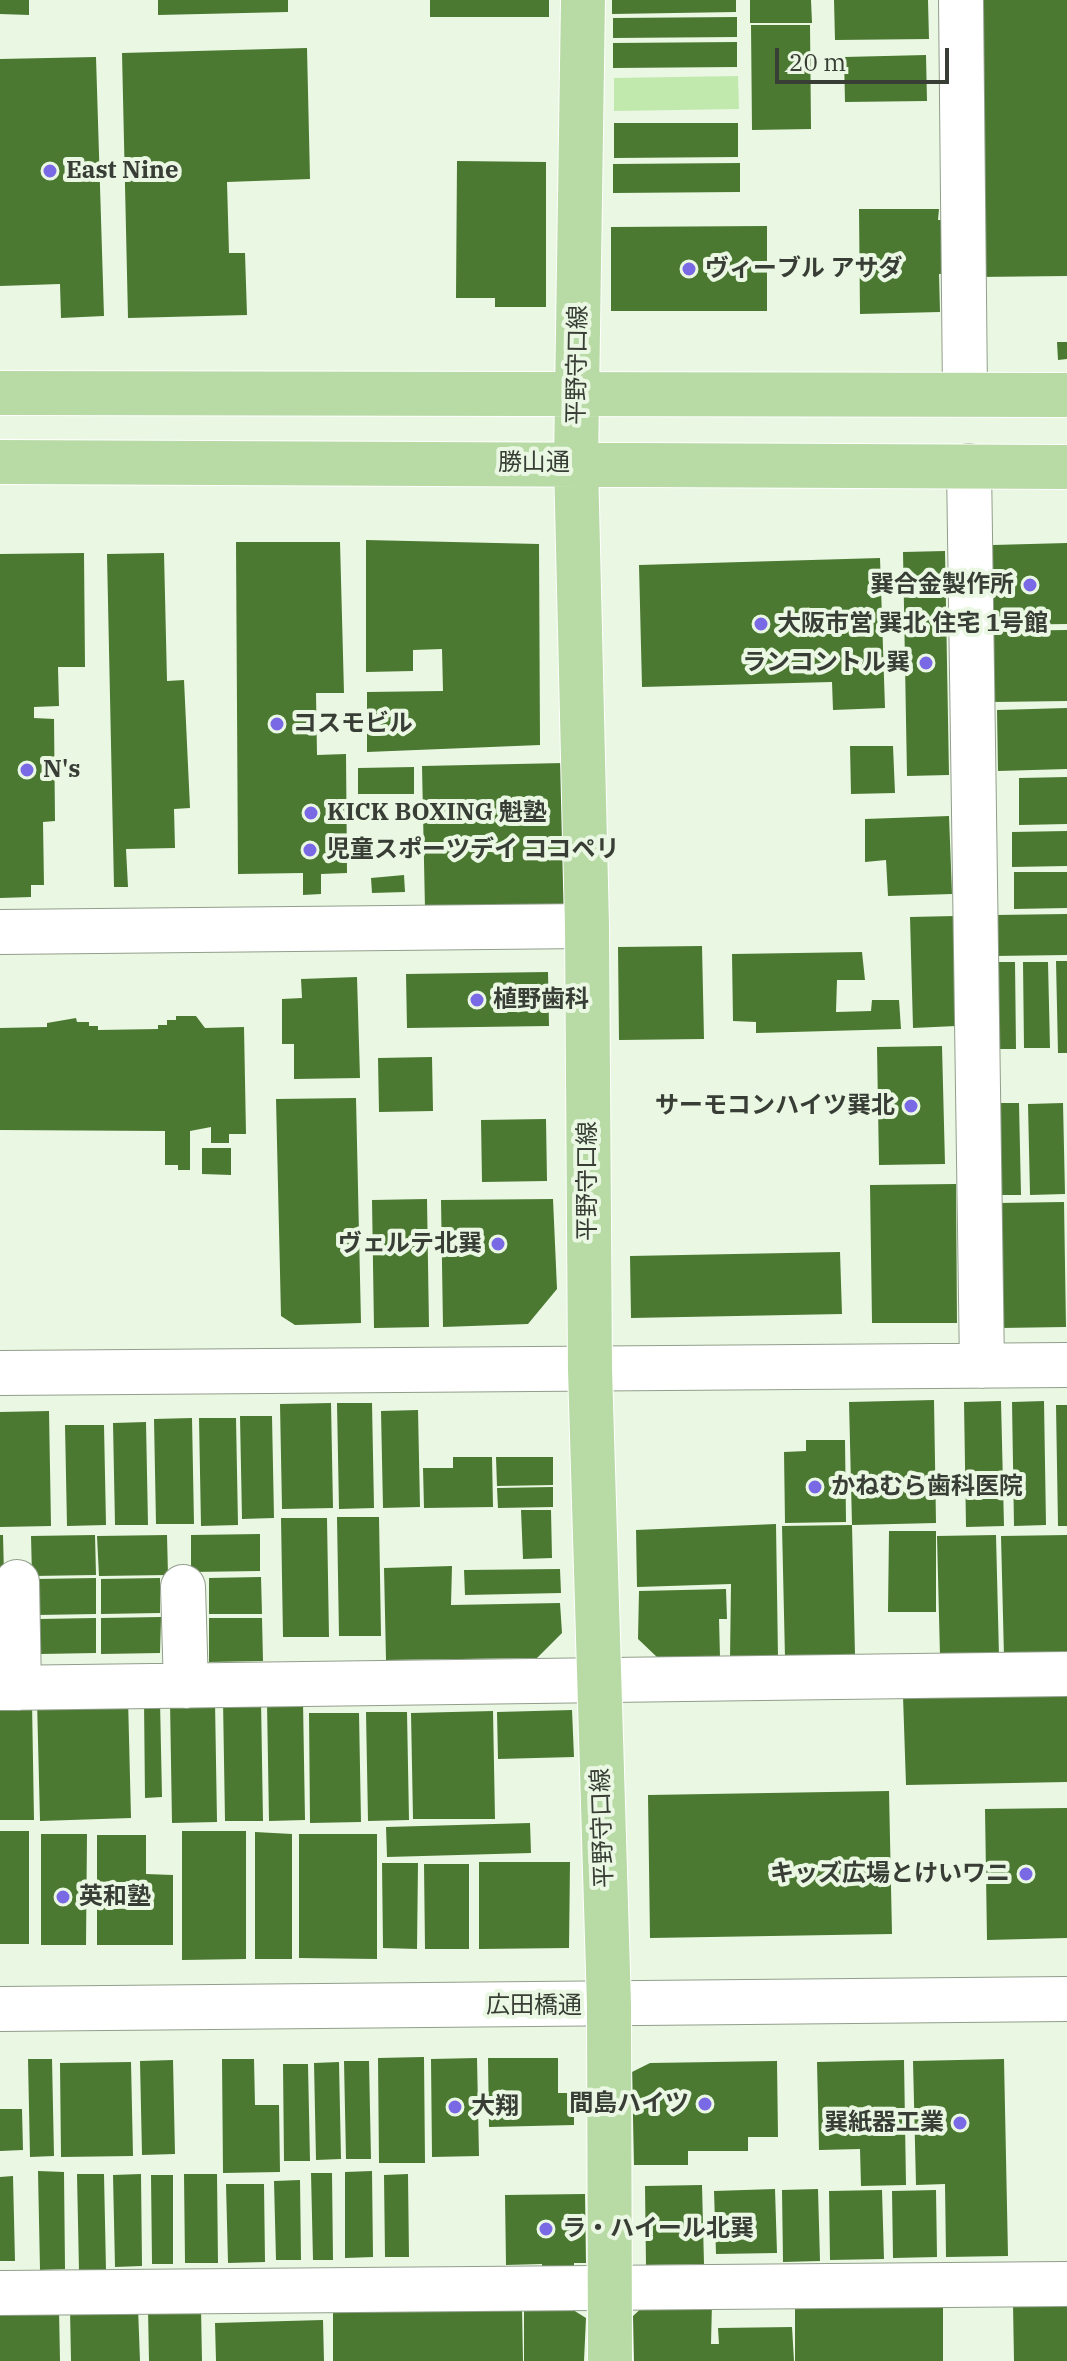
<!DOCTYPE html>
<meta charset="utf-8">
<style>
body{margin:0}
#map{position:relative;width:1067px;height:2361px;overflow:hidden;background:#eaf8e3;font-family:"IBM Plex Serif",serif}
canvas{display:block}
.scale{position:absolute;left:775px;top:48px;width:174px;height:36px;box-sizing:border-box;border:4px solid #383d35;border-top:0;padding-left:10px;font-size:24px;line-height:28px;white-space:nowrap;color:#383d35;-webkit-text-stroke:6px #eaf8e3;paint-order:stroke}
</style>
<div id="map">
<canvas width="1067" height="2361"></canvas>
<div class="scale">20 m</div>
</div>
<script>
const context = document.querySelector('canvas').getContext('2d');
context.lineJoin = 'round';
function paint(path, color) { context.fillStyle = color; context.fill(path, 'evenodd'); }
const poly = rows => new Path2D(rows.map(r => 'M' + r).join(''));
function stroke(path, color, width, dash) { context.strokeStyle = color; context.lineWidth = width; context.lineCap = dash ? 'butt' : 'round'; context.setLineDash(dash || []); context.stroke(path); }
function label(font, color, halo, rows, align = 'center') {
  context.font = font + ' "IBM Plex Serif","Noto Sans JP",serif'; context.lineWidth = 8; context.setLineDash([]); context.textBaseline = 'middle'; context.strokeStyle = halo; context.fillStyle = color; for (const [text, x, y, turn = 0] of rows) {
    context.save(); context.translate(x, y); context.rotate((+turn || 0) * Math.PI / 180); context.textAlign = isNaN(turn) ? turn : align; if (halo) context.strokeText(text, 0, 0); context.fillText(text, 0, 0); context.restore();
  }
}
paint(poly([
 [738,76,739,109,614,111,614,78]
]), '#c1e9ae');
paint(poly([
 [0,0,29,0,29,15,0,14],
 [158,0,288,0,288,12,158,15],
 [430,0,549,0,549,17,430,17],
 [612,0,736,0,736,12,612,14],
 [750,0,811,0,812,23,750,23],
 [834,0,928,0,929,39,835,40],
 [974,0,1067,0,1067,276,977,277],
 [737,17,737,37,613,38,613,18],
 [751,25,810,25,811,129,752,130],
 [737,42,737,67,613,68,613,43],
 [307,48,310,179,227,182,229,253,245,253,247,315,128,318,122,53],
 [926,55,927,101,845,102,844,57],
 [96,57,104,316,61,318,60,284,0,286,0,59],
 [614,123,738,123,738,157,614,158],
 [457,161,546,162,546,307,495,307,495,298,456,298],
 [740,163,740,192,613,193,613,164],
 [859,209,939,209,938,220,961,220,962,273,939,274,940,312,860,314],
 [767,226,767,311,611,311,611,227],
 [1057,342,1067,342,1067,359,1058,360],
 [366,540,539,544,540,745,367,752,367,692,443,691,442,649,413,650,413,671,366,672],
 [236,542,340,542,344,693,316,693,317,755,346,754,347,873,321,874,321,894,303,895,303,873,238,874],
 [1067,543,1067,624,993,625,993,545],
 [945,551,949,775,907,776,903,552],
 [84,553,85,667,58,667,59,706,34,707,34,718,54,719,55,821,43,822,44,885,31,885,31,897,0,898,0,554],
 [164,553,167,681,184,680,190,808,174,809,175,848,126,849,128,887,114,887,107,554],
 [880,558,885,708,833,710,832,682,642,687,639,565],
 [1067,630,1067,701,993,702,993,631],
 [1067,708,1067,769,998,771,997,710],
 [850,746,893,746,895,793,851,794],
 [564,763,566,906,425,909,422,766],
 [414,767,414,794,358,794,358,768],
 [1067,777,1067,824,1019,825,1019,778],
 [949,816,952,894,888,896,886,860,865,862,865,819],
 [1067,831,1067,866,1012,867,1012,832],
 [1014,872,1067,872,1067,908,1014,909],
 [404,875,405,892,372,893,371,878],
 [1067,914,1067,955,995,956,995,915],
 [955,916,956,1026,913,1028,910,917],
 [702,946,704,1039,619,1040,618,947],
 [862,952,865,980,837,980,836,1012,871,1011,872,1000,899,1000,901,1029,756,1033,756,1022,733,1021,732,954],
 [1056,961,1067,961,1067,1053,1058,1053],
 [992,962,1015,962,1016,1049,994,1049],
 [1023,962,1048,962,1050,1048,1024,1048],
 [548,972,549,1026,407,1028,406,974],
 [357,977,360,1078,294,1079,294,1044,282,1044,282,999,302,998,301,979],
 [176,1016,196,1016,205,1028,244,1027,246,1134,229,1134,229,1143,211,1143,211,1127,190,1131,190,1170,178,1170,178,1165,165,1165,165,1131,0,1130,0,1028,47,1027,47,1023,76,1018,77,1022,89,1022,89,1026,98,1026,98,1030,158,1029,158,1025,167,1025,167,1020,176,1020],
 [942,1046,945,1164,879,1165,877,1047],
 [432,1057,433,1111,379,1112,378,1058],
 [356,1098,361,1323,295,1325,281,1316,276,1099],
 [994,1103,1019,1103,1021,1195,995,1195],
 [1063,1103,1065,1194,1030,1195,1028,1104],
 [546,1119,547,1181,482,1182,481,1120],
 [202,1148,231,1148,231,1175,202,1174],
 [956,1184,957,1323,872,1323,870,1185],
 [427,1199,429,1327,374,1328,372,1200],
 [553,1199,557,1289,528,1324,443,1327,441,1200],
 [1064,1202,1066,1327,1000,1328,998,1203],
 [840,1252,842,1314,631,1318,630,1256],
 [934,1400,936,1523,852,1525,849,1402],
 [1001,1401,1004,1526,966,1527,964,1402],
 [1044,1401,1046,1525,1014,1526,1012,1402],
 [331,1403,333,1508,282,1509,280,1404],
 [337,1403,372,1403,374,1508,339,1509],
 [1056,1405,1067,1405,1067,1526,1058,1526],
 [418,1410,420,1507,383,1508,381,1411],
 [49,1411,51,1526,0,1527,0,1412],
 [240,1416,272,1416,274,1518,242,1519],
 [192,1418,194,1524,156,1524,154,1419],
 [199,1418,236,1418,238,1525,201,1526],
 [146,1422,148,1525,115,1525,113,1423],
 [65,1425,104,1425,106,1525,67,1526],
 [806,1440,845,1440,846,1522,785,1523,784,1452,806,1451],
 [453,1457,492,1457,493,1507,424,1508,423,1468,453,1468],
 [496,1457,553,1457,553,1485,497,1486],
 [553,1487,553,1507,498,1508,497,1488],
 [521,1510,551,1510,552,1558,523,1559],
 [337,1517,379,1517,381,1636,339,1636],
 [281,1518,327,1518,329,1637,283,1637],
 [776,1524,778,1658,730,1659,731,1584,637,1587,636,1530],
 [852,1525,855,1655,785,1658,782,1526],
 [889,1531,936,1531,936,1612,888,1612],
 [260,1534,260,1571,191,1572,191,1535],
 [0,1535,3,1535,4,1575,0,1576],
 [95,1535,96,1575,32,1576,31,1536],
 [167,1535,168,1575,99,1576,97,1536],
 [996,1535,999,1656,940,1656,937,1536],
 [1067,1535,1067,1656,1004,1657,1001,1536],
 [452,1566,451,1605,560,1603,562,1633,537,1658,386,1660,384,1568],
 [560,1569,561,1593,465,1595,464,1570],
 [261,1577,262,1614,209,1614,209,1578],
 [96,1578,96,1614,37,1615,37,1579],
 [160,1578,160,1613,101,1614,101,1579],
 [726,1589,727,1619,719,1619,720,1657,658,1658,638,1639,639,1591],
 [161,1617,160,1653,101,1654,101,1618],
 [96,1618,96,1653,40,1654,40,1619],
 [209,1618,262,1618,263,1661,209,1662],
 [1067,1694,1067,1782,906,1785,903,1696],
 [128,1698,131,1818,40,1821,37,1700],
 [223,1700,261,1700,263,1821,225,1821],
 [144,1701,160,1701,162,1797,145,1798],
 [170,1701,215,1701,217,1822,172,1823],
 [303,1701,305,1820,269,1821,267,1702],
 [0,1702,32,1702,34,1820,0,1820],
 [572,1710,574,1757,498,1759,497,1712],
 [493,1711,495,1819,413,1819,411,1713],
 [366,1712,407,1712,409,1820,368,1821],
 [309,1713,359,1713,361,1822,310,1823],
 [889,1791,892,1934,650,1938,648,1795],
 [1067,1808,1067,1938,987,1940,985,1809],
 [530,1823,531,1853,387,1857,386,1827],
 [0,1831,29,1831,29,1944,0,1944],
 [182,1831,246,1831,246,1959,182,1960],
 [255,1832,292,1834,292,1959,255,1959],
 [41,1834,87,1834,86,1945,41,1945],
 [299,1834,377,1834,377,1959,299,1958],
 [97,1835,146,1835,146,1874,173,1875,173,1945,97,1945],
 [479,1862,570,1862,569,1948,479,1949],
 [382,1863,418,1863,417,1949,383,1948],
 [424,1864,469,1864,469,1949,425,1949],
 [424,2057,425,2163,379,2163,378,2058],
 [477,2058,479,2156,432,2157,431,2059],
 [488,2058,558,2058,558,2093,574,2093,574,2125,489,2127],
 [28,2059,52,2059,54,2156,30,2157],
 [222,2059,254,2059,255,2105,279,2105,280,2172,223,2173],
 [1004,2059,1008,2256,946,2257,945,2184,916,2185,913,2061],
 [173,2060,175,2154,142,2155,140,2061],
 [904,2060,906,2185,861,2186,860,2149,819,2150,817,2062],
 [344,2061,369,2061,371,2159,346,2159],
 [777,2061,778,2137,748,2137,748,2151,688,2151,688,2165,634,2165,632,2072,650,2063],
 [131,2062,133,2156,61,2157,60,2063],
 [339,2062,341,2159,316,2160,314,2063],
 [283,2064,308,2064,310,2161,284,2161],
 [0,2109,22,2109,23,2150,0,2151],
 [38,2171,64,2172,65,2269,40,2270],
 [372,2171,373,2257,345,2258,345,2172],
 [311,2173,332,2173,333,2260,313,2260],
 [77,2174,104,2174,106,2271,79,2271],
 [141,2174,142,2266,115,2267,113,2175],
 [184,2174,217,2174,218,2263,185,2263],
 [408,2174,409,2257,385,2257,384,2175],
 [151,2175,173,2175,173,2264,152,2264],
 [13,2176,15,2261,0,2261,0,2177],
 [300,2180,301,2260,276,2260,274,2181],
 [226,2184,264,2184,265,2262,228,2263],
 [702,2185,704,2264,646,2265,645,2186],
 [775,2189,777,2253,716,2254,714,2191],
 [818,2189,820,2261,783,2262,782,2190],
 [882,2190,884,2259,830,2260,829,2191],
 [936,2190,937,2257,893,2258,892,2191],
 [585,2194,586,2263,574,2263,574,2275,542,2276,542,2264,506,2265,505,2195],
 [795,2301,943,2301,943,2361,795,2361],
 [648,2302,712,2303,711,2344,719,2344,718,2328,792,2327,794,2361,634,2361,633,2316],
 [1013,2304,1067,2304,1067,2361,1014,2361],
 [138,2307,140,2361,71,2361,70,2308],
 [522,2307,523,2361,333,2361,333,2308],
 [201,2308,202,2361,149,2361,148,2309],
 [524,2308,570,2308,586,2318,584,2361,524,2361],
 [59,2309,60,2361,0,2361,0,2310],
 [323,2320,324,2361,216,2361,215,2323]
]), '#4b7931');
const minor = poly([
 [961,0,965,394],
 [969,466,982,1366],
 [0,932,587,926],
 [0,1373,1067,1365],
 [17,1582,19,1688],
 [183,1587,186,1686],
 [0,1688,1067,1674],
 [0,2009,1067,1999],
 [0,2293,1067,2284]
]);
const major = poly([
 [583,0,576,463,587,926,590,1369,609,2005,610,2361],
 [0,393,1067,395],
 [0,462,1067,467]
]);
stroke(minor, '#919e8b', 46);
stroke(major, '#fff', 46);
stroke(minor, '#fff', 44);
stroke(major, '#b8daa5', 44);
for (const [x, y, r, color] of [
 [50,171,8,"#7969e5"],
 [689,269,8,"#7969e5"],
 [1030,585,8,"#7969e5"],
 [761,624,8,"#7969e5"],
 [926,663,8,"#7969e5"],
 [277,724,8,"#7969e5"],
 [27,770,8,"#7969e5"],
 [311,813,8,"#7969e5"],
 [310,850,8,"#7969e5"],
 [477,1000,8,"#7969e5"],
 [911,1106,8,"#7969e5"],
 [498,1244,8,"#7969e5"],
 [815,1487,8,"#7969e5"],
 [1026,1874,8,"#7969e5"],
 [63,1897,8,"#7969e5"],
 [705,2104,8,"#7969e5"],
 [455,2107,8,"#7969e5"],
 [960,2123,8,"#7969e5"],
 [546,2229,8,"#7969e5"]
]) { const dot = new Path2D(); dot.arc(x, y, r, 0, 2 * Math.PI); context.fillStyle = color; context.fill(dot); stroke(dot, '#eaf8e3', 3); }
label('bold 24px', '#383d35', '#eaf8e3', [
 ["East Nine",66,171],
 ["ヴィーブル アサダ",705,269],
 ["巽合金製作所",1014,585,"right"],
 ["大阪市営 巽北 住宅 1号館",777,624],
 ["ランコントル巽",910,663,"right"],
 ["コスモビル",293,724],
 ["N's",43,770],
 ["KICK BOXING 魁塾",327,813],
 ["児童スポーツデイ ココペリ",326,850],
 ["植野歯科",493,1000],
 ["サーモコンハイツ巽北",895,1106,"right"],
 ["ヴェルテ北巽",482,1244,"right"],
 ["かねむら歯科医院",831,1487],
 ["キッズ広場とけいワニ",1010,1874,"right"],
 ["英和塾",79,1897],
 ["間島ハイツ",689,2104,"right"],
 ["大翔",471,2107],
 ["巽紙器工業",944,2123,"right"],
 ["ラ・ハイール北巽",562,2229]
], 'left');
label('24px', '#383d35', '#eaf8e3', [
 ["平野守口線",578,365,-89],
 ["勝山通",534,463],
 ["平野守口線",588,1181,-90],
 ["平野守口線",603,1828,-92],
 ["広田橋通",534,2006]
]);
</script>
